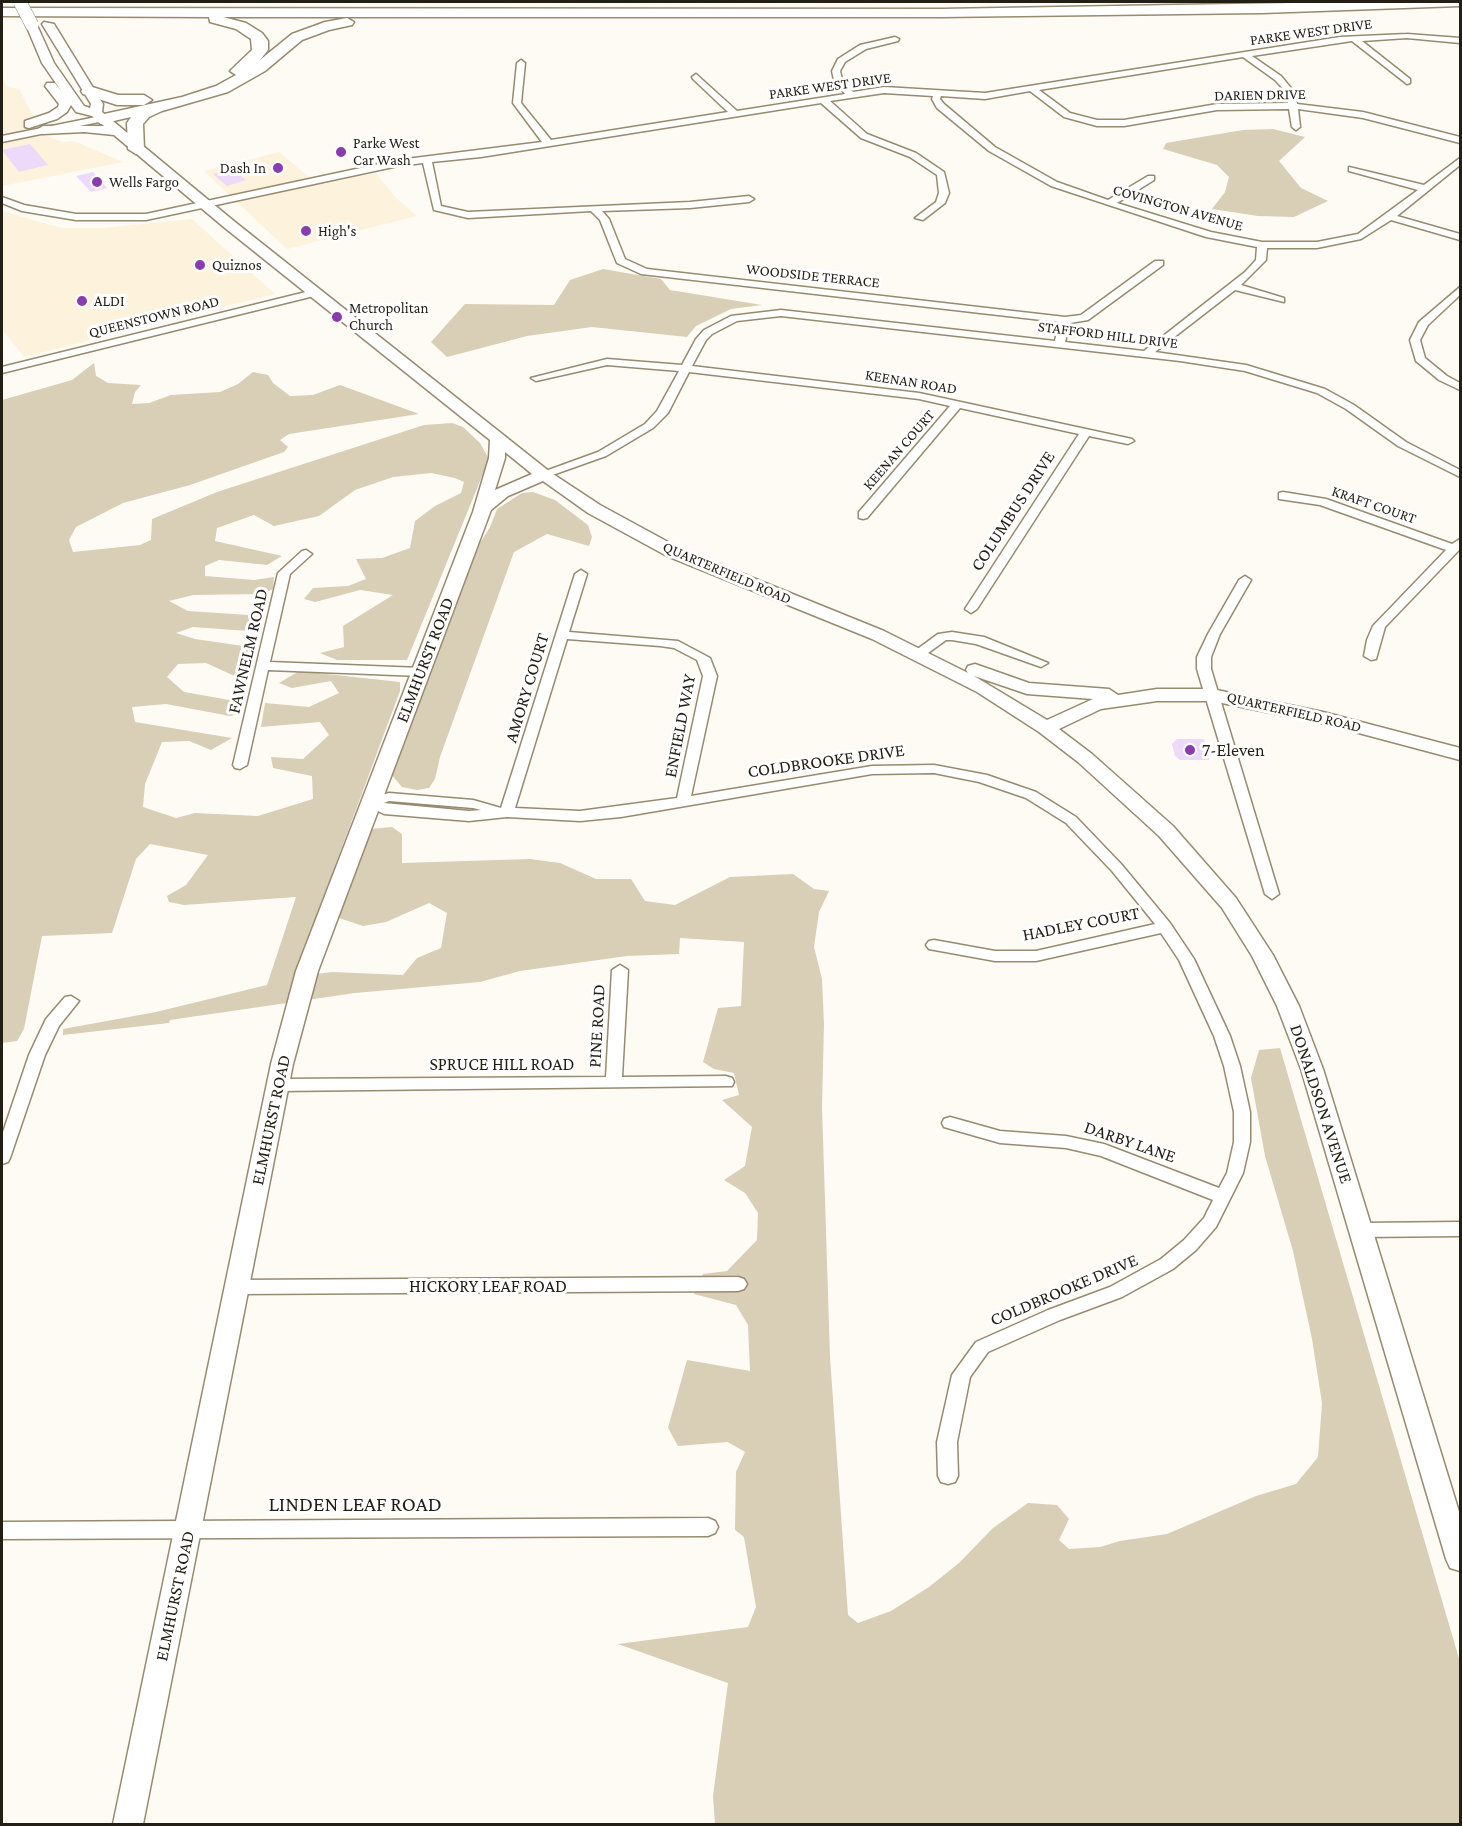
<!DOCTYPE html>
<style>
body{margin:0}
#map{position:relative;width:1462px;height:1826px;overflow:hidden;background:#fefbf5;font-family:"Crimson Pro",serif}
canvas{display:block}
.frame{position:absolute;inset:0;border:3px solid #241f15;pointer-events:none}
</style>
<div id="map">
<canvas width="1462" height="1826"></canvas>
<div class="frame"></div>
</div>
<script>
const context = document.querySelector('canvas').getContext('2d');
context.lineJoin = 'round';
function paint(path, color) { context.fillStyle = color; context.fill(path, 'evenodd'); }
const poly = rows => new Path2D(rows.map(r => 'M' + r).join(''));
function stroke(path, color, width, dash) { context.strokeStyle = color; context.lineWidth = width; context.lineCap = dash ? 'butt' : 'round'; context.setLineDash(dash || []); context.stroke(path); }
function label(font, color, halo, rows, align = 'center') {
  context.font = font + ' "Crimson Pro",serif'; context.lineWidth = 6; context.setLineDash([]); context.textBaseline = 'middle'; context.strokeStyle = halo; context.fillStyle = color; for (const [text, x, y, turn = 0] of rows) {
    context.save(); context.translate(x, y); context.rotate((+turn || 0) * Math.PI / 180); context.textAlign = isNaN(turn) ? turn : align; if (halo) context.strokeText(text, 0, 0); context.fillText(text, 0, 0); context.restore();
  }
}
paint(poly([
 [2,76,7,87,19,89,43,135,63,142,74,141,123,162,2,186],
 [279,152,318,185,376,173,396,198,417,216,287,249,204,171],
 [2,211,61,228,103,228,192,219,275,294,24,357,2,329]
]), '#fdf2dc');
paint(poly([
 [1273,129,1305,137,1279,161,1301,188,1328,201,1294,217,1258,216,1212,209,1225,192,1229,177,1217,165,1163,149,1166,143,1243,130],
 [603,269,661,279,670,290,762,305,731,309,696,326,687,337,592,327,527,336,447,357,431,342,465,304,554,305,570,280],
 [94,363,96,376,108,383,141,385,135,392,132,404,149,403,171,395,220,392,238,384,253,372,268,375,273,383,290,396,313,395,340,385,419,414,289,434,280,440,288,447,284,452,190,485,123,503,76,527,69,540,73,552,140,545,151,540,152,519,217,492,424,425,452,423,463,427,480,443,489,459,407,660,337,660,320,653,344,647,343,626,393,595,360,590,315,602,304,599,313,588,348,586,366,579,356,559,382,558,410,548,415,521,435,506,461,493,464,482,455,478,431,473,393,477,355,490,319,516,274,526,254,515,217,528,215,541,282,556,267,565,219,560,205,566,205,576,254,580,274,577,273,589,262,594,193,595,169,601,188,611,264,616,259,628,248,631,193,627,176,633,195,639,257,648,250,678,241,679,206,663,178,664,167,677,184,692,241,702,242,713,230,716,166,704,132,707,135,722,232,738,211,750,189,741,162,742,145,784,143,807,176,818,195,813,258,816,313,799,312,776,273,768,271,757,303,759,329,735,320,722,261,727,265,703,309,707,339,693,331,681,292,688,279,683,299,671,400,682,400,691,335,866,287,1003,170,1020,169,1023,63,1035,63,1029,156,1012,267,985,296,897,184,905,169,902,167,896,186,885,208,855,150,844,136,859,112,933,42,936,24,1029,17,1041,2,1043,2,400,72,380],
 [533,492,555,500,588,525,592,537,589,546,547,534,514,552,440,757,435,779,429,788,417,790,402,787,390,773,473,555,490,527,497,509,522,493],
 [392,827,402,834,402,863,530,859,560,863,596,879,631,879,645,901,675,905,730,877,793,874,814,889,829,891,819,912,814,947,822,979,824,1025,822,1107,830,1357,848,1615,858,1623,891,1611,929,1587,959,1563,993,1528,1028,1503,1057,1505,1069,1519,1059,1540,1069,1549,1100,1547,1120,1541,1167,1534,1256,1496,1296,1484,1318,1457,1322,1403,1312,1339,1293,1251,1265,1156,1251,1078,1259,1050,1280,1048,1460,1662,1460,1824,715,1824,713,1796,728,1683,618,1644,748,1627,756,1607,744,1537,735,1530,736,1472,745,1452,728,1442,678,1446,668,1428,687,1360,750,1371,748,1325,736,1305,694,1294,703,1274,727,1271,757,1240,758,1213,745,1193,724,1180,745,1166,752,1127,722,1100,739,1095,734,1073,714,1069,703,1062,718,1008,741,1006,744,942,680,938,679,954,627,956,520,971,480,982,355,993,307,1000,316,974,332,972,403,975,417,958,441,948,447,913,429,903,386,922,363,926,339,918,370,829]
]), '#d9ceb6');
paint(poly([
 [30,144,48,165,19,172,2,150],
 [232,169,246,180,227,186,213,174],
 [93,172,107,188,91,192,76,176],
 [1177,739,1204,739,1209,760,1180,760,1175,756,1172,744]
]), '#edd9f9');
const street = poly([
 [1407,34,1460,38,1460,43,1407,38,1362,41,1410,79,1410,83,1407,84,1352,41,1252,56,1281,76,1295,93,1297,104,1363,112,1460,137,1460,143,1363,118,1298,109,1300,127,1296,130,1292,127,1289,109,1217,110,1124,126,1097,126,1064,117,1030,91,985,99,941,96,940,99,944,104,995,147,1057,182,1108,200,1148,176,1154,176,1154,180,1117,203,1211,232,1262,242,1317,242,1358,234,1418,190,1349,171,1349,167,1424,185,1460,158,1460,165,1397,216,1460,234,1460,240,1391,220,1361,239,1317,248,1267,248,1266,260,1241,285,1284,298,1284,302,1235,290,1155,352,1246,365,1325,389,1354,405,1406,442,1460,470,1460,477,1398,446,1346,409,1317,393,1245,371,1180,361,781,316,737,321,712,334,706,340,692,366,919,393,1132,439,1134,441,1128,444,1089,436,977,609,971,613,965,609,1079,434,960,408,867,518,863,519,859,518,859,512,950,406,919,399,689,372,668,413,653,428,606,456,544,478,538,475,540,473,598,452,645,424,657,411,679,371,607,365,536,381,531,378,607,359,682,365,696,339,704,330,731,316,781,310,1055,341,1059,322,641,274,617,263,600,220,591,211,468,218,434,210,423,163,398,166,146,220,76,220,22,211,2,203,2,197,24,205,76,214,146,214,398,160,542,142,513,103,517,63,521,60,525,63,521,103,551,140,728,112,693,79,692,77,696,74,737,111,845,94,834,80,832,71,838,59,860,45,895,37,899,39,898,41,866,49,845,62,840,71,842,79,853,92,884,87,985,93,1340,37,1407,34],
 [1243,57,1275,80,1287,93,1288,103,1217,104,1124,120,1097,120,1070,113,1039,90,1243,57],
 [884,93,933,96,932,99,937,108,989,151,1051,186,1206,237,1257,247,1256,260,1245,272,1144,351,1065,342,1070,323,1088,320,1163,265,1163,261,1155,261,1081,315,1065,317,647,269,625,259,609,219,602,211,690,208,749,202,754,199,749,196,690,202,468,212,441,206,432,162,481,157,821,103,861,138,910,157,937,175,939,193,936,202,915,218,923,220,945,203,949,193,944,172,916,153,867,134,830,101,884,93],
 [101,116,104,117,104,121,2,142,2,136,101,116],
 [1460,287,1460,295,1428,325,1420,340,1425,358,1447,376,1460,383,1460,390,1439,380,1416,361,1410,340,1419,322,1460,287],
 [314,290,319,293,318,295,2,373,2,367,314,290],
 [1283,492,1326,499,1452,544,1460,539,1460,549,1385,627,1376,659,1371,660,1364,656,1367,640,1373,626,1446,550,1320,505,1279,499,1279,493,1283,492],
 [306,550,312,554,290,574,270,662,421,668,428,672,421,676,268,670,247,765,240,769,235,768,233,765,278,573,302,551,306,550],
 [581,570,587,574,569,632,678,641,710,658,717,676,691,796,872,766,934,765,987,775,1036,792,1076,817,1122,865,1170,923,1194,959,1230,1036,1240,1066,1250,1112,1250,1142,1243,1173,1216,1227,1196,1250,1173,1269,1122,1297,1060,1320,988,1352,970,1377,957,1442,958,1476,955,1482,948,1484,941,1482,938,1476,937,1442,952,1375,976,1342,1048,1310,1110,1287,1161,1259,1184,1240,1204,1218,1213,1200,1101,1156,1066,1148,1000,1143,944,1127,942,1123,944,1119,950,1117,1000,1131,1066,1136,1104,1144,1219,1188,1227,1173,1234,1142,1234,1112,1224,1066,1214,1036,1179,960,1161,933,1036,961,995,961,929,949,926,945,929,941,934,940,995,951,1036,951,1155,924,1112,871,1066,823,1026,798,979,782,934,773,872,774,621,817,580,821,507,817,469,821,384,814,366,805,364,802,366,799,389,793,473,800,501,808,575,574,581,570],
 [567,639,660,646,674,648,697,660,703,676,677,798,580,811,515,808,567,639],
 [389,801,473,808,481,810,469,811,384,803,389,801],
 [1245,576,1251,580,1220,634,1211,657,1211,669,1279,894,1272,899,1265,894,1197,669,1197,657,1208,634,1239,580,1245,576],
 [952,632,984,637,1048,663,1041,667,976,644,952,640,946,640,924,656,914,656,912,653,938,634,952,632],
 [620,965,628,970,622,1077,726,1076,732,1078,734,1082,732,1086,278,1091,272,1089,270,1085,272,1081,278,1079,606,1077,612,970,620,965],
 [71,996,79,1001,59,1026,45,1055,10,1158,8,1162,2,1164,2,1135,29,1055,46,1019,65,997,71,996],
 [1460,1222,1460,1236,1362,1237,1356,1235,1353,1230,1356,1225,1362,1223,1460,1222],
 [738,1277,744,1279,747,1284,744,1289,738,1291,237,1294,231,1292,228,1287,231,1282,237,1280,738,1277],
 [708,1518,715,1521,718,1527,715,1533,708,1536,2,1539,2,1522,708,1518]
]);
const secondary = poly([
 [44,22,54,24,103,104,102,112,235,222,550,472,600,505,679,548,884,631,968,673,966,670,968,666,975,664,1029,683,1109,689,1118,695,1157,689,1212,689,1323,712,1460,748,1460,760,1321,723,1212,701,1157,701,1101,709,1059,729,1092,754,1173,826,1236,898,1273,955,1299,1006,1323,1069,1460,1515,1460,1571,1450,1568,1446,1559,1301,1069,1277,1006,1252,956,1222,908,1159,836,1078,762,1039,732,977,692,872,639,667,556,588,513,543,481,508,496,491,510,318,971,293,1064,143,1824,113,1824,271,1064,296,971,473,512,489,458,490,440,225,228,114,135,84,132,43,134,37,130,43,126,104,126,92,116,76,112,71,105,67,112,57,119,29,128,25,127,25,121,49,113,58,107,59,104,45,86,47,83,55,83,62,92,42,63,26,25,28,23,36,23,54,63,84,106,90,108,91,104,42,24,44,22],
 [505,452,532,474,495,490,505,458,505,452],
 [974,676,1027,694,1093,699,1047,720,974,676]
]);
const highway = poly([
 [1351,2,1460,2,1460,6,1262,13,941,17,223,17,246,23,262,33,268,41,268,50,260,60,292,34,325,22,347,18,354,22,352,25,329,30,302,40,265,71,228,92,162,111,149,117,143,124,144,149,136,154,128,149,127,123,131,117,101,124,93,119,95,116,182,97,216,86,236,75,230,71,252,50,251,39,236,29,210,22,209,17,2,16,2,8,941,9,1351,2],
 [89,86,118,95,144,95,152,100,144,105,117,105,83,94,81,91,89,86]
]);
stroke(street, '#978a6f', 3);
stroke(secondary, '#978a6f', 3);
stroke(highway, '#978a6f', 3);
paint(street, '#fff');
paint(secondary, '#fff');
paint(highway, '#fff');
const secondaryBridge = poly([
 [20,2,32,25]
]);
stroke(secondaryBridge, '#978a6f', 14, []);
stroke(secondaryBridge, '#fff', 13);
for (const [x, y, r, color] of [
 [341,152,6,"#893cad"],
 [278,168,6,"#893cad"],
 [97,182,6,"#893cad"],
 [306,231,6,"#893cad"],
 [200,265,6,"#893cad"],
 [82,301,6,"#893cad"],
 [337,317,6,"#893cad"],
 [1190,750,6,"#893cad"]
]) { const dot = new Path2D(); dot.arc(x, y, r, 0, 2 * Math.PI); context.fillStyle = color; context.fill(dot); stroke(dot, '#fff', 2); }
label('15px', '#241f15', '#fff', [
 ["PARKE WEST DRIVE",1311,32,-8],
 ["PARKE WEST DRIVE",830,86,-8],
 ["DARIEN DRIVE",1260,95,-1],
 ["COVINGTON AVENUE",1178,208,16],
 ["WOODSIDE TERRACE",813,276,6],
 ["QUEENSTOWN ROAD",154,317,-14],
 ["STAFFORD HILL DRIVE",1108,335,7],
 ["KEENAN ROAD",911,382,9],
 ["KEENAN COURT",899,450,-49],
 ["KRAFT COURT",1374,505,19],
 ["QUARTERFIELD ROAD",727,573,23],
 ["QUARTERFIELD ROAD",1294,712,13]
]);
label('15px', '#241f15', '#fff', [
 ["Parke West",353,143],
 ["Car Wash",353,160],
 ["Dash In",266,168,"right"],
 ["Wells Fargo",109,182],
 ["High's",318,231],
 ["Quiznos",212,265],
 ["ALDI",94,301],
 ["Metropolitan",349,308],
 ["Church",349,325]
], 'left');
label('18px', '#241f15', '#fff', [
 ["COLUMBUS DRIVE",1013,511,-57],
 ["FAWNELM ROAD",248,651,-77],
 ["ELMHURST ROAD",425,660,-69],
 ["AMORY COURT",527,688,-73],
 ["ENFIELD WAY",680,726,-79],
 ["COLDBROOKE DRIVE",826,761,-8],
 ["HADLEY COURT",1081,924,-11],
 ["PINE ROAD",597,1026,-87],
 ["SPRUCE HILL ROAD",502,1064],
 ["DONALDSON AVENUE",1321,1104,72],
 ["ELMHURST ROAD",271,1120,-78],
 ["DARBY LANE",1130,1142,19],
 ["HICKORY LEAF ROAD",488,1286],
 ["COLDBROOKE DRIVE",1064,1290,-23],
 ["ELMHURST ROAD",175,1596,-78]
]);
label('18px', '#241f15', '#fff', [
 ["7-Eleven",1202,750]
], 'left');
label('21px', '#241f15', '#fff', [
 ["LINDEN LEAF ROAD",355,1505]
]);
</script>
